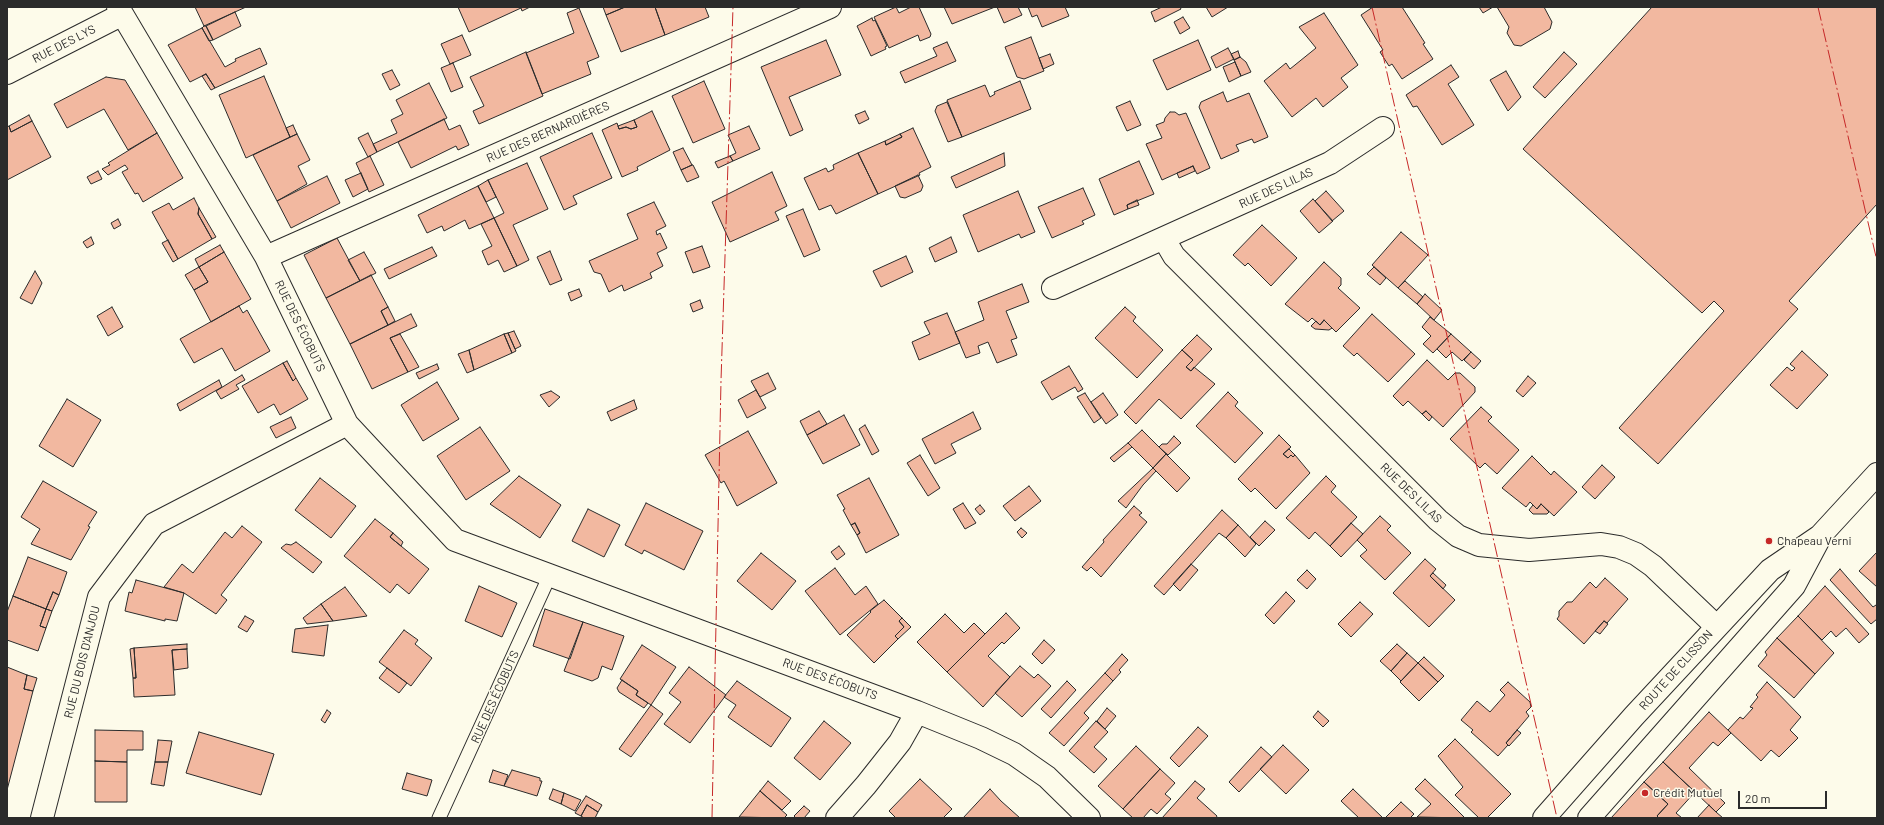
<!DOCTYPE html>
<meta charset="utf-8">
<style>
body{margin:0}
#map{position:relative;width:1884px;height:825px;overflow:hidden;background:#fdfbea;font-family:Barlow,sans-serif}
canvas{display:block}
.frame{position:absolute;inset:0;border:8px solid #2b2b2b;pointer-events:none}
.scale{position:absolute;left:1738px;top:791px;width:89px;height:18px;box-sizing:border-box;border:2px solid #2b2b2b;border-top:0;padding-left:5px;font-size:12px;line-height:14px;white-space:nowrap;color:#2b2b2b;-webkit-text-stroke:3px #fdfbea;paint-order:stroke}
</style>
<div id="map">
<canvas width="1884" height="825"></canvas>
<div class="frame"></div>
<div class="scale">20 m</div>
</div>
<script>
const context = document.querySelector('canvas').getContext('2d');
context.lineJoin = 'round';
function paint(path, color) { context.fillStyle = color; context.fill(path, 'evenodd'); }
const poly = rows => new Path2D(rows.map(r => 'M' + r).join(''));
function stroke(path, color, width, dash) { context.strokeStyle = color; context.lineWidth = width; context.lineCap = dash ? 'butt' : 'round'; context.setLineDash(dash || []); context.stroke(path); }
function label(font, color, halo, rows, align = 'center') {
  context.font = font + ' Barlow,sans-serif'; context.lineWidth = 3; context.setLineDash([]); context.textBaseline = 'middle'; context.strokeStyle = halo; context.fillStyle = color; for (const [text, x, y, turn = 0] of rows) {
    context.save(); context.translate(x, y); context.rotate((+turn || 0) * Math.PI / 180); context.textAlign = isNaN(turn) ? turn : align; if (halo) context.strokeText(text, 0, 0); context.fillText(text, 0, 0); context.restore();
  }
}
const building = poly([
 [195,7,246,7,204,26,195,7],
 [458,7,530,7,522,11,521,8,469,32,458,7],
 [603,7,625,7,606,15,603,7],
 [625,7,655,7,665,35,621,52,606,15,625,7],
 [655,7,705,7,709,17,665,35,655,7],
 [896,7,899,13,911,7,919,7,931,34,930,37,920,41,918,35,889,48,874,17,896,7],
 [944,7,995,7,952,24,944,7],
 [997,7,1018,7,1022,15,1004,23,997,7],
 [1028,7,1065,7,1069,16,1042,27,1037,15,1032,17,1028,7],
 [1162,7,1180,7,1181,9,1155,22,1151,12,1162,7],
 [1206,7,1228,7,1212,17,1206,7],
 [1373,7,1402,7,1425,43,1423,44,1433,59,1402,79,1392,64,1389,66,1380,52,1383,50,1361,15,1373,7],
 [1479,7,1493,7,1483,13,1479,7],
 [1497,7,1544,7,1552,22,1550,29,1521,46,1514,45,1507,33,1509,27,1497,7],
 [1652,7,1877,7,1877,204,1789,301,1798,309,1658,464,1619,428,1724,311,1714,301,1702,313,1523,149,1652,7],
 [579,8,599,57,587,62,591,74,542,94,526,53,574,33,567,13,579,8],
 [235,12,241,26,213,40,206,26,235,12],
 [1324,13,1358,65,1341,78,1348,87,1323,107,1316,98,1292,117,1264,81,1286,63,1290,69,1316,48,1299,27,1324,13],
 [1183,17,1190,28,1180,34,1174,22,1183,17],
 [872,18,873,21,875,20,887,46,885,47,886,49,871,56,857,26,872,18],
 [204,26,206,26,213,40,209,41,202,28,204,26],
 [202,28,225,67,236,61,235,59,260,48,267,64,215,88,206,74,190,82,168,45,202,28],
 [462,35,471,55,450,64,441,44,462,35],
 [1031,37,1044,71,1024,79,1017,77,1005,47,1031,37],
 [826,40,841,75,789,97,803,130,790,136,761,67,826,40],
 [1198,40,1211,70,1167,90,1153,60,1198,40],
 [947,42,956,61,905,83,900,72,937,56,933,48,947,42],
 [1228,48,1234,59,1216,68,1211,57,1228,48],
 [1238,51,1240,57,1234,60,1231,54,1238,51],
 [526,52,543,96,479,124,473,111,484,106,470,77,526,52],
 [1564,52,1577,64,1545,98,1533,87,1564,52],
 [1050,54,1054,64,1043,69,1039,58,1050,54],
 [1240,57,1246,62,1251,72,1241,76,1234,60,1240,57],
 [1235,62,1241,76,1229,82,1223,67,1235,62],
 [453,63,463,87,451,92,441,68,453,63],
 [1451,65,1459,77,1448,84,1474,125,1442,145,1417,106,1413,107,1406,95,1451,65],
 [392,70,400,85,390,90,382,74,392,70],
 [1506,71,1521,97,1508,111,1490,80,1506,71],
 [206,74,215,88,211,90,202,76,206,74],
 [264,76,290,137,246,158,219,95,264,76],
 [106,77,125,80,157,133,128,150,104,109,67,128,54,104,106,77],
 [704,81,725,129,693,143,672,96,704,81],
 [1020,81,1031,109,962,137,947,100,985,85,990,97,995,94,994,92,1020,81],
 [429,83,447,118,377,152,373,144,397,133,391,120,403,114,396,100,429,83],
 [1223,92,1227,102,1249,93,1268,137,1254,143,1252,139,1236,145,1239,151,1221,159,1199,107,1201,102,1223,92],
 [1130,101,1141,125,1127,131,1116,107,1130,101],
 [947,102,962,137,948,142,935,111,937,106,947,102],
 [652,111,670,150,637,167,638,170,622,177,602,130,617,123,619,129,626,127,631,129,637,127,634,120,652,111],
 [865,111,869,119,859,124,855,115,865,111],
 [1170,112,1175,112,1179,115,1186,113,1210,168,1197,174,1193,166,1162,180,1146,144,1162,138,1156,125,1164,122,1165,118,1170,112],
 [29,115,32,121,11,132,9,126,29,115],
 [444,119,449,130,460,125,469,145,458,150,456,146,411,168,398,142,444,119],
 [634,120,637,127,631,129,626,127,619,129,618,126,634,120],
 [32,121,51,157,7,180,7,127,9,126,11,132,32,121],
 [293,125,297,134,290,137,286,128,293,125],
 [749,126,760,149,733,161,730,156,736,153,728,135,749,126],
 [913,128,931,167,919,173,920,175,878,194,858,153,885,141,886,145,902,137,900,134,913,128],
 [157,133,183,178,143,202,138,193,135,194,122,172,128,169,125,165,108,175,102,169,110,165,108,163,157,133],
 [368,133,377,152,368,157,358,138,368,133],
 [592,133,612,178,573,196,577,204,564,210,540,157,592,133],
 [297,134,310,160,298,166,307,184,277,201,253,155,297,134],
 [900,134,902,137,886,145,885,141,900,134],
 [683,148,692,165,681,170,673,152,683,148],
 [858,153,878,194,836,214,831,205,819,210,804,178,826,168,828,172,834,169,833,165,858,153],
 [1004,153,1005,166,956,188,951,177,1004,153],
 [370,156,384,185,369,192,356,163,370,156],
 [730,156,733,161,718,168,715,162,730,156],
 [1139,161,1154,194,1127,205,1128,209,1114,215,1099,179,1139,161],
 [527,163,548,209,513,225,529,260,517,266,494,218,504,213,488,180,527,163],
 [692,165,693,165,699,177,687,182,681,170,692,165],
 [1193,166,1195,171,1179,178,1177,173,1193,166],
 [98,171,102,179,91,184,87,177,98,171],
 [772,172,787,206,775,212,779,220,730,242,712,202,772,172],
 [361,173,368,189,353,197,345,180,361,173],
 [918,175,923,186,921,191,905,198,900,197,895,186,918,175],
 [327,176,340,203,291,228,277,201,327,176],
 [488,180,496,197,486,202,478,186,488,180],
 [478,186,494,218,469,229,465,220,444,231,442,226,427,233,418,215,478,186],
 [1083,188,1095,215,1082,221,1084,224,1052,238,1038,207,1083,188],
 [1018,191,1035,232,1021,238,1019,234,978,252,963,215,1018,191],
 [1326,191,1344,211,1332,221,1315,201,1326,191],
 [194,198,199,208,198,214,212,239,178,259,152,212,169,203,173,210,194,198],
 [1313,199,1333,221,1319,233,1300,211,1313,199],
 [1137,200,1139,205,1128,209,1127,205,1137,200],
 [654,202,666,226,656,231,657,235,660,233,667,248,657,253,663,266,650,273,652,278,624,291,622,285,609,292,601,274,594,272,589,261,638,239,627,214,654,202],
 [199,208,216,237,212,239,198,214,199,208],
 [803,209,820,250,804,257,786,216,803,209],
 [494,218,517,266,504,272,498,260,488,265,482,251,492,246,481,224,494,218],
 [118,219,121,225,114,229,111,223,118,219],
 [1262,225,1297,258,1271,286,1248,263,1245,266,1233,255,1262,225],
 [1401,232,1428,255,1398,288,1372,265,1401,232],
 [91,237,94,244,87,248,83,242,91,237],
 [951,237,957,252,935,262,929,248,951,237],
 [337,238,360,281,326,298,304,255,337,238],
 [168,240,178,259,173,262,162,243,168,240],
 [220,245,224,252,199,267,195,259,220,245],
 [702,246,710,267,693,273,685,252,702,246],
 [432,247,437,256,389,279,384,269,432,247],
 [550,251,562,280,550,285,537,257,550,251],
 [224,252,251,299,211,322,194,290,208,282,199,267,224,252],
 [364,252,376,273,360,281,348,260,364,252],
 [906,256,913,272,881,287,873,271,906,256],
 [1324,262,1341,278,1341,285,1338,288,1360,308,1336,332,1324,320,1320,325,1312,318,1308,322,1285,304,1324,262],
 [199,267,208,282,194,290,185,275,199,267],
 [1374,267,1386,278,1380,285,1367,274,1374,267],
 [35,271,42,283,32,304,20,298,35,271],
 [371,275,388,307,381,311,388,325,350,344,326,298,371,275],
 [1405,281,1423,297,1417,304,1398,288,1405,281],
 [1022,284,1029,302,1006,311,1017,338,1011,340,1017,355,997,363,988,342,978,346,980,353,966,358,955,332,984,320,978,302,1022,284],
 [579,289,582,296,571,301,568,293,579,289],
 [1425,294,1442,310,1434,320,1417,304,1425,294],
 [700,300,703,308,693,312,690,304,700,300],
 [239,306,243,313,247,310,270,351,235,371,222,348,194,363,180,339,239,306],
 [112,307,123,327,108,336,97,316,112,307],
 [388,307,395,321,388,325,381,311,388,307],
 [1125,307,1136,317,1133,321,1163,350,1137,378,1095,338,1125,307],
 [947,313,960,343,919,360,912,342,930,334,924,322,947,313],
 [411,314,417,326,390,338,408,372,372,389,350,344,411,314],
 [1372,314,1415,354,1388,382,1357,353,1354,356,1343,346,1372,314],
 [1430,317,1451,334,1433,353,1423,344,1431,336,1422,327,1430,317],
 [1324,320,1332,328,1329,330,1315,329,1311,326,1316,321,1320,325,1324,320],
 [514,331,521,346,515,349,508,333,514,331],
 [508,333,516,351,512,353,504,334,508,333],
 [400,334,419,367,408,372,390,338,400,334],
 [504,334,512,353,474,370,469,350,504,334],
 [1451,334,1471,352,1462,361,1452,352,1446,358,1437,349,1451,334],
 [1197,335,1212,349,1191,371,1186,367,1193,360,1182,350,1197,335],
 [469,350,474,370,467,373,458,354,469,350],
 [1182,350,1193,360,1186,367,1191,371,1194,367,1215,384,1181,419,1159,399,1136,424,1124,412,1182,350],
 [1802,351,1828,375,1797,409,1770,385,1787,367,1792,371,1795,368,1790,364,1802,351],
 [1471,352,1481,361,1474,369,1464,360,1471,352],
 [1427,360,1448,380,1455,373,1460,373,1475,387,1475,392,1443,427,1426,411,1422,414,1408,401,1403,406,1393,396,1427,360],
 [287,361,296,378,293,381,283,363,287,361],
 [283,363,293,381,296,378,308,399,280,415,274,404,258,413,242,386,283,363],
 [437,364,439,369,419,379,416,373,437,364],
 [1069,366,1083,389,1078,392,1075,387,1052,400,1041,382,1069,366],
 [768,373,776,389,760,397,751,381,768,373],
 [242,375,245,380,236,385,239,389,221,399,216,391,242,375],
 [1528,376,1536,383,1523,397,1516,391,1528,376],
 [219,380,222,387,180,411,177,404,219,380],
 [437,382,459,419,423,441,401,405,437,382],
 [756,390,766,408,747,418,738,400,756,390],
 [551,391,560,397,549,407,540,395,551,391],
 [1228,392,1238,402,1235,406,1263,433,1235,463,1196,426,1228,392],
 [1085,393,1101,418,1094,423,1077,397,1085,393],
 [1103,393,1118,415,1106,424,1091,402,1103,393],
 [67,399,101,420,73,467,39,446,67,399],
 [634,400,637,409,611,421,607,412,634,400],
 [1481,407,1492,417,1488,421,1519,450,1497,474,1485,463,1480,468,1450,439,1481,407],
 [819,411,827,424,807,435,800,421,819,411],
 [1426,411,1432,417,1429,421,1422,414,1426,411],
 [973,412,981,429,951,444,956,453,935,464,922,439,973,412],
 [844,415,860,445,823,464,807,435,844,415],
 [291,417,296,428,276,438,270,427,291,417],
 [865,425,879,451,872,455,859,429,865,425],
 [480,427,510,471,466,500,437,456,480,427],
 [1142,430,1166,454,1153,468,1128,443,1142,430],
 [748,431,777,483,737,506,724,481,721,483,705,455,748,431],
 [1279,435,1291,447,1283,454,1288,458,1291,455,1293,457,1295,455,1310,473,1276,509,1255,488,1251,492,1238,479,1279,435],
 [1174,436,1181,443,1168,455,1159,447,1162,444,1167,444,1174,436],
 [1128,443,1132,447,1114,462,1110,458,1128,443],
 [1289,449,1295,455,1293,457,1291,455,1288,458,1283,454,1289,449],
 [1166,454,1190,478,1177,492,1153,468,1166,454],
 [920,455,940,488,928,496,907,463,920,455],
 [1532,456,1551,475,1554,471,1577,492,1554,516,1541,504,1537,509,1530,502,1526,507,1502,488,1532,456],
 [1602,465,1615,477,1595,499,1582,487,1602,465],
 [1153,468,1156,471,1143,485,1126,508,1118,501,1153,468],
 [519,476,561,505,540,538,490,504,519,476],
 [1326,476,1336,486,1331,492,1357,517,1330,546,1315,532,1309,539,1286,518,1326,476],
 [320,478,356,506,331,538,295,510,320,478],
 [869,478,899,535,866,553,857,535,860,533,855,523,851,525,843,510,845,509,837,495,869,478],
 [43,481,97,512,88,526,90,527,71,560,31,544,40,529,21,517,43,481],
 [1029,486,1041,501,1015,521,1003,506,1029,486],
 [646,503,703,531,684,570,644,550,642,554,625,545,646,503],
 [963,503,976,523,965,529,953,509,963,503],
 [1541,504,1549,512,1547,514,1533,514,1529,510,1533,505,1537,509,1541,504],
 [980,505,985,511,980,515,975,509,980,505],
 [1134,506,1142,513,1139,515,1147,522,1101,577,1091,567,1087,571,1082,567,1104,542,1103,540,1134,506],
 [588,509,620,525,604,557,572,541,588,509],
 [1222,510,1238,525,1226,538,1219,533,1164,595,1154,586,1222,510],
 [1380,516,1391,526,1387,530,1411,553,1385,580,1360,556,1367,550,1357,540,1380,516],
 [375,519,393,533,390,537,429,569,409,594,397,584,390,593,344,556,375,519],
 [1265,521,1275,530,1259,546,1250,537,1265,521],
 [855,523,860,533,857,535,851,525,855,523],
 [1351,523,1363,534,1341,557,1330,546,1351,523],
 [1238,525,1256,544,1245,557,1226,538,1238,525],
 [242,526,262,542,221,595,227,600,216,614,184,593,164,587,182,564,193,573,225,532,232,538,242,526],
 [1021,528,1027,533,1022,538,1017,532,1021,528],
 [393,533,403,542,401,546,390,537,393,533],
 [296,542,322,562,313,573,281,548,286,544,291,545,296,542],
 [839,546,845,554,837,560,831,552,839,546],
 [1877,552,1877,587,1859,571,1877,552],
 [761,553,796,581,772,610,737,581,761,553],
 [28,557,67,572,59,595,53,592,46,609,13,596,28,557],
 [1425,559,1436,569,1430,576,1455,600,1429,627,1393,593,1425,559],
 [1191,564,1198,570,1180,591,1173,584,1191,564],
 [835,568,855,595,866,586,878,604,840,635,805,591,835,568],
 [1840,569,1873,607,1876,605,1877,607,1877,619,1871,624,1830,580,1840,569],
 [1307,570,1316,579,1307,589,1297,580,1307,570],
 [1433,573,1446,585,1443,589,1430,576,1433,573],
 [1605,578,1628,599,1607,623,1604,621,1584,644,1557,619,1559,616,1559,611,1567,602,1572,602,1590,582,1596,588,1605,578],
 [136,580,184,593,177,621,165,619,165,621,125,611,129,592,132,593,136,580],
 [479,586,517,603,502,637,465,621,479,586],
 [1825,586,1869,634,1859,643,1846,628,1836,637,1831,631,1822,640,1798,616,1825,586],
 [345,587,367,616,333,621,321,604,345,587],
 [53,592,59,595,52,611,46,609,53,592],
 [1286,592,1295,601,1274,624,1265,615,1286,592],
 [13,596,46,609,40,626,46,628,38,651,7,640,7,612,13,596],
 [884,600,902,618,899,621,904,627,895,636,898,639,874,663,847,635,871,612,870,611,884,600],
 [1360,602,1373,614,1351,637,1338,624,1360,602],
 [321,604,333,621,307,624,303,618,321,604],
 [46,609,52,611,46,628,40,626,46,609],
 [545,609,583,622,570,659,533,646,545,609],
 [1006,613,1020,628,1004,644,1002,642,988,656,1010,677,983,707,947,672,1006,613],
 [945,614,964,633,974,623,985,634,947,672,917,642,945,614],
 [245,616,254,621,247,632,238,627,245,616],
 [1798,616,1834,653,1815,674,1777,638,1798,616],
 [902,618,911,627,898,639,895,636,904,627,899,621,902,618],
 [1604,621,1608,624,1600,634,1595,631,1604,621],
 [583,622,624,636,612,670,602,666,598,678,592,681,564,671,583,622],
 [328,625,324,656,292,652,295,629,328,625],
 [404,630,418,640,415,644,432,658,411,686,379,662,404,630],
 [1777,638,1815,674,1794,698,1758,666,1767,655,1765,652,1777,638],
 [1044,640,1055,650,1042,664,1032,654,1044,640],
 [187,644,187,649,172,650,175,695,134,697,133,678,136,678,134,648,187,644],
 [1397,644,1407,653,1391,671,1380,661,1397,644],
 [642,645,676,667,651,705,636,695,638,691,620,679,642,645],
 [134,648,136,678,133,678,130,649,134,648],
 [187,649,188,668,174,670,172,650,187,649],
 [1407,653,1418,663,1401,681,1391,671,1407,653],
 [1122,654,1128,660,1119,670,1121,672,1113,681,1105,673,1122,654],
 [1424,657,1444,676,1438,682,1418,663,1424,657],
 [1418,663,1438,682,1419,701,1400,682,1418,663],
 [1020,666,1034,678,1038,674,1051,686,1022,717,995,693,1020,666],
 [7,667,27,675,24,689,33,691,7,790,7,667],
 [689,667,726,695,690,743,664,724,681,702,669,693,689,667],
 [387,668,407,683,399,693,379,678,387,668],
 [1105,673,1113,681,1084,713,1089,718,1064,746,1049,733,1105,673],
 [27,675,37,678,33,691,24,689,27,675],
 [622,680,638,691,636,695,648,703,644,708,619,692,617,688,622,680],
 [737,681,791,718,771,747,728,717,736,705,724,697,737,681],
 [1067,681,1076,690,1051,718,1041,709,1067,681],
 [1508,682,1530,702,1531,707,1526,712,1529,716,1506,743,1508,745,1498,756,1471,732,1473,730,1461,720,1477,701,1490,712,1505,695,1500,690,1508,682],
 [1767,682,1801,717,1790,730,1798,738,1779,757,1771,750,1761,761,1728,730,1740,717,1743,719,1753,708,1750,707,1758,697,1756,695,1767,682],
 [651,705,663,714,631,757,619,749,651,705],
 [1107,708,1116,716,1105,729,1097,721,1107,708],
 [327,710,331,713,325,723,321,720,327,710],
 [1318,711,1329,721,1323,727,1313,717,1318,711],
 [1709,712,1731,733,1718,746,1713,742,1689,768,1725,803,1716,812,1663,762,1709,712],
 [824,721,851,743,820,780,794,758,824,721],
 [1096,721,1108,732,1094,747,1107,759,1094,773,1069,751,1096,721],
 [1198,727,1208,736,1179,767,1170,758,1198,727],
 [95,730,143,731,143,750,127,750,127,762,95,761,95,730],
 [1517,730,1521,733,1509,746,1506,743,1517,730],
 [199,732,274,754,261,795,186,773,199,732],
 [1455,739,1511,794,1487,818,1479,818,1455,795,1463,787,1438,756,1455,739],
 [158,740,172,741,168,762,155,762,158,740],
 [1283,745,1309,770,1286,794,1260,769,1283,745],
 [1136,746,1160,769,1123,809,1098,786,1136,746],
 [1261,747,1272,757,1239,792,1229,782,1261,747],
 [95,761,127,762,127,802,95,802,95,761],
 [155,762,168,762,164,786,151,784,155,762],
 [1663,762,1695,792,1676,813,1682,818,1659,818,1657,816,1668,804,1644,782,1663,762],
 [1160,769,1175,783,1165,794,1171,799,1157,814,1151,809,1143,818,1133,818,1123,809,1160,769],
 [493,770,508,775,504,786,489,782,493,770],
 [512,770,540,778,540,781,542,781,537,796,504,786,512,770],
 [407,773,432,780,427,796,402,789,407,773],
 [920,779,952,809,943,818,896,818,889,811,920,779],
 [1425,779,1449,802,1465,818,1417,817,1431,804,1415,789,1425,779],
 [768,781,791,801,782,810,760,791,768,781],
 [1195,781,1205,789,1197,798,1217,816,1216,818,1162,818,1195,781],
 [1644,782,1668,804,1657,816,1659,818,1611,818,1644,782],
 [553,789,564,793,561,804,549,799,553,789],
 [990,789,1001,801,1020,818,963,818,990,789],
 [1353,789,1383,818,1359,818,1341,801,1353,789],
 [760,791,787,815,784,818,739,817,760,791],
 [564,793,581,800,575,811,561,804,564,793],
 [586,796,602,805,598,812,587,805,581,816,575,813,586,796],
 [1401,802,1414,814,1410,818,1385,818,1401,802],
 [587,805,598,812,595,818,584,818,581,816,587,805],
 [1709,805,1716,812,1723,818,1697,818,1709,805],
 [804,806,810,811,804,818,796,818,794,816,804,806]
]);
paint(building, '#f2b8a0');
stroke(building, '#2b2b2b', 1);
const service = poly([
 [439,818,550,575]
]);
const minor = poly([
 [118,7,266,257,347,424,455,540,917,712,981,738,1014,754,1047,777,1089,818],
 [7,73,121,15],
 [1164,239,1174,256,1438,520,1458,536,1479,545,1529,550,1601,544,1619,547,1636,554,1653,566,1716,626],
 [266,257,830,7],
 [1053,288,1330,163,1383,128],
 [42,818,99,597,154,524,347,424],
 [837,818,866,785,900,742,917,712]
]);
const secondary = poly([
 [1544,818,1634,716,1770,570,1820,536,1877,474],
 [1589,818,1794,586,1819,539]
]);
stroke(service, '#2b2b2b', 15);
stroke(minor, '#2b2b2b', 24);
stroke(secondary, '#2b2b2b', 24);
stroke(service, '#fdfbea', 13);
stroke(minor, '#fdfbea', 22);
stroke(secondary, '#fdfbea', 22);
stroke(poly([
 [1372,7,1557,818],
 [1818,7,1877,261],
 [712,818,721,381,733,7]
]), '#c62828', 1, [14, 3, 2, 3]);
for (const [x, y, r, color] of [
 [1769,541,4,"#c62828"],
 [1645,793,4,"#c62828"]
]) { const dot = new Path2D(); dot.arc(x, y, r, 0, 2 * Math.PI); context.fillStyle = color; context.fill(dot); stroke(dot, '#fdfbea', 1.5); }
label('12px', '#2b2b2b', '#fdfbea', [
 ["RUE DES LYS",64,44,-27],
 ["RUE DES BERNARDIÈRES",548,132,-24],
 ["RUE DES LILAS",1276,188,-25],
 ["RUE DES ÉCOBUTS",300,326,64],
 ["RUE DES LILAS",1411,493,44],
 ["RUE DU BOIS D'ANJOU",82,662,-76],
 ["ROUTE DE CLISSON",1676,670,-48],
 ["RUE DES ÉCOBUTS",830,679,20],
 ["RUE DES ÉCOBUTS",495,697,-66]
]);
label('12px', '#2b2b2b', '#fdfbea', [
 ["Chapeau Verni",1777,541],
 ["Crédit Mutuel",1653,793]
], 'left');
</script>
